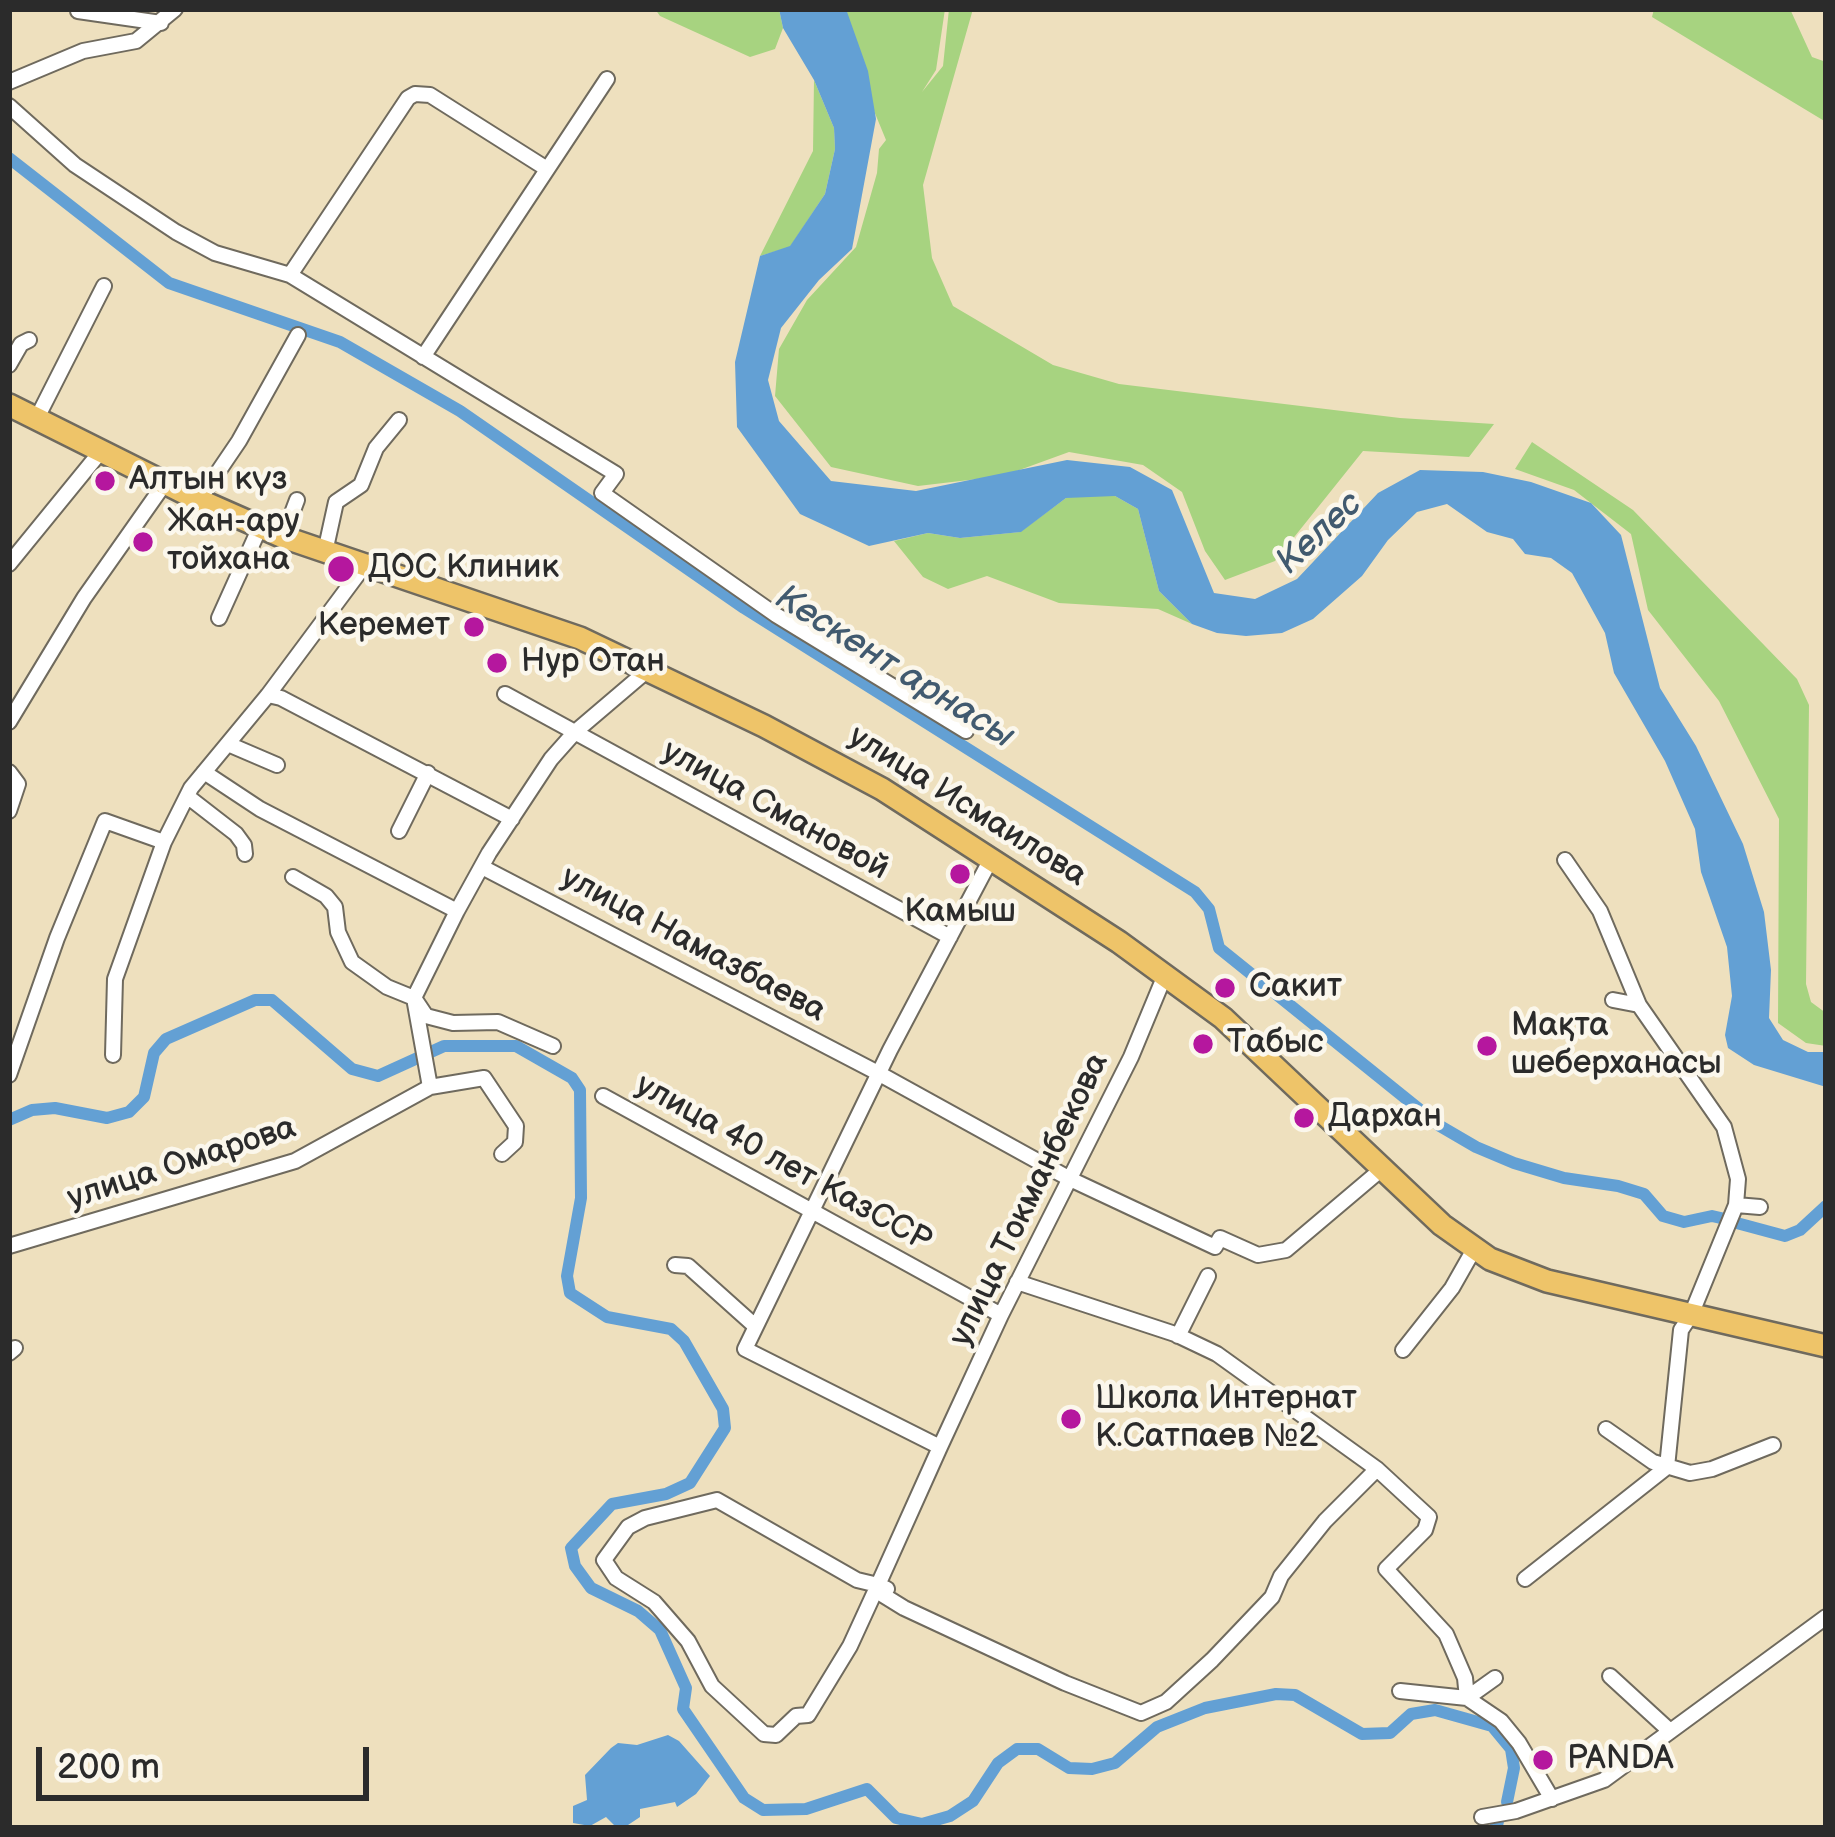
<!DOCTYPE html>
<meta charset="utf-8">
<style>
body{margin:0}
#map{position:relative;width:1835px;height:1837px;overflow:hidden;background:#eee0be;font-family:"Balsamiq Sans",sans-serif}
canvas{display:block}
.frame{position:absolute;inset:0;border:12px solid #2b2b2b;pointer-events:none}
.scale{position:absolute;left:36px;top:1747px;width:333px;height:54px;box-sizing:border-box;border:6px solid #2b2b2b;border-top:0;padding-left:15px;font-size:36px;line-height:42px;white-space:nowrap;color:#2b2b2b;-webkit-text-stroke:9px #fbf7ec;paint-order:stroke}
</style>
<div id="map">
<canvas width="1835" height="1837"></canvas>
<div class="frame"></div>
<div class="scale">200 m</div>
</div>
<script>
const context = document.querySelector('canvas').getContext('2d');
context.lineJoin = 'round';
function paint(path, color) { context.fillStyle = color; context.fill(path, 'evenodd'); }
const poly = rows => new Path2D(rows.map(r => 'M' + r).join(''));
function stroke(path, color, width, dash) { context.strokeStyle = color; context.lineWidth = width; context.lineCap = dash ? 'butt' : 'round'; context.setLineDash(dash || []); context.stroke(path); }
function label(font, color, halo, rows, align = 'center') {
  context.font = font + ' "Balsamiq Sans",sans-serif'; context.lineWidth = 9; context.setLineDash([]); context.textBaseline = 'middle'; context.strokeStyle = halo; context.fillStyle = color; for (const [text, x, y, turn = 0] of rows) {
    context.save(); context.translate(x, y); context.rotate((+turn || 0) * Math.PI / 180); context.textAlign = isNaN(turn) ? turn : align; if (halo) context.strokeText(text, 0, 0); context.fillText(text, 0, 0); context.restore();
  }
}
paint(poly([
 [655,9,779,9,783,28,775,49,750,57,660,16],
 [832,9,945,9,936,70,922,92,943,66,949,9,973,9,923,185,932,258,953,306,1053,365,1119,384,1400,418,1494,424,1469,457,1363,451,1275,561,1225,580,1205,551,1182,492,1143,465,1069,452,1003,476,918,486,831,467,775,396,779,349,807,300,856,247,877,173,879,149,886,140],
 [1654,9,1790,9,1812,57,1826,62,1826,122,1652,17],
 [814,80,834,128,835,149,825,194,790,247,760,256,813,151],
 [1532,442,1633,510,1797,679,1809,705,1806,984,1811,1002,1826,1013,1826,1046,1806,1043,1778,1023,1779,819,1719,701,1648,610,1631,534,1574,490,1515,469],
 [1082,494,1115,496,1138,509,1159,591,1192,624,1158,609,1059,603,987,576,948,589,923,577,894,541,928,533,960,538,1020,532,1066,498]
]), '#a7d380');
paint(poly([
 [779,9,846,9,868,71,876,119,852,249,819,280,781,328,768,380,779,421,831,481,916,491,1067,460,1130,467,1172,490,1214,593,1255,599,1297,579,1378,493,1420,470,1483,472,1531,482,1591,503,1621,535,1660,688,1696,746,1743,844,1764,912,1771,970,1769,1018,1783,1040,1808,1052,1826,1052,1826,1087,1754,1065,1728,1048,1725,1035,1732,996,1727,947,1701,872,1695,829,1665,761,1614,673,1605,633,1572,573,1551,558,1525,554,1513,539,1487,532,1447,504,1417,512,1388,540,1362,576,1313,619,1282,633,1246,636,1217,633,1192,624,1159,591,1138,509,1115,496,1066,498,1021,532,960,538,928,533,869,546,800,514,737,427,735,362,760,256,790,246,825,194,835,149,834,128,814,80,783,28],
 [668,1735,679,1741,710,1776,696,1794,677,1807,675,1802,640,1809,640,1817,625,1827,615,1826,606,1817,590,1826,573,1823,573,1806,587,1800,585,1775,611,1748,618,1743,637,1745]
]), '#63a0d4');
stroke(poly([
 [9,158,169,283,340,342,460,411,744,608,1195,892,1209,909,1219,948,1440,1126,1476,1147,1514,1163,1564,1178,1618,1186,1644,1194,1663,1216,1684,1222,1712,1216,1725,1219],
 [9,1120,32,1110,55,1108,107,1118,129,1112,144,1097,154,1053,166,1039,255,1000,272,1000,352,1069,378,1076,444,1046,516,1046,572,1078,580,1090,581,1198,567,1276,570,1293,607,1317,671,1329,684,1341,723,1409,725,1428,690,1483,666,1494,612,1504,571,1548,575,1566,591,1588,638,1611,660,1630,686,1688,683,1709,744,1798,763,1810,806,1809,867,1789,896,1818,922,1824,950,1816,973,1801,998,1763,1017,1749,1038,1749,1069,1768,1092,1769,1115,1763,1157,1727,1205,1708,1276,1694,1295,1695,1362,1734,1390,1733,1411,1714,1435,1710,1492,1726,1511,1749,1514,1768,1507,1802],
 [1733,1222,1785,1236,1800,1230,1826,1206],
 [1495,1828,1498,1822]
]), '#63a0d4', 12);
const street = poly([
 [78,11,161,23],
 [9,82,83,51,136,41,175,9],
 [9,106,75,165,176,232,215,253,290,275,616,474,602,493,776,615,966,731],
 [290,275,408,98,415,94,430,95,547,169],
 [423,357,607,79],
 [9,365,21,344,29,340],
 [37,418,104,286],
 [199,500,239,441,298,335],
 [283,537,297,500],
 [325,552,336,502,361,485,376,448,399,420],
 [9,564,102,450],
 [219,618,260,527],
 [505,694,950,937],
 [268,695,281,698,512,819],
 [9,722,84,598,165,483],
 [228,744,277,765],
 [9,772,18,784,9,811],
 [204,772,260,809,457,911],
 [187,796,236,834,244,845,245,854],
 [399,831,428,773],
 [482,867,878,1073,1070,1179,1215,1247,1220,1238,1258,1255,1286,1250,1383,1168],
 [293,877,326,896,335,907,338,932,352,962,387,987,414,998,426,1016,453,1023,498,1022,553,1046],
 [1613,1000,1639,1005],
 [113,1055,115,979,164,842,191,788,268,695,364,566],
 [9,1075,57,938,105,821,164,842],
 [430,1087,414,998,457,911,489,853,551,759,575,732,649,669],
 [603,1096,1001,1315],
 [1736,1205,1760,1207],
 [9,1246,295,1161,430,1087,484,1078,516,1126,515,1142,502,1154],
 [675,1265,688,1266,755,1326],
 [1017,1282,1175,1334,1217,1354,1377,1469,1429,1517,1425,1530,1386,1569,1446,1634,1465,1678,1467,1698],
 [1178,1336,1208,1276],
 [1403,1350,1452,1288,1473,1251],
 [9,1353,15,1348],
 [1606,1429,1653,1462,1690,1473,1712,1469,1773,1445],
 [940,1447,745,1349,890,1050,992,857],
 [1525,1579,1667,1467,1681,1330,1691,1315,1736,1205,1738,1179,1724,1127,1639,1005,1600,911,1565,860],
 [879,1587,883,1595,904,1608,1065,1683,1141,1713,1166,1702,1212,1660,1272,1597,1281,1576,1325,1521,1377,1469],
 [887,1589,878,1585,857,1580,717,1500,645,1518,628,1527,604,1560,616,1578,654,1602,688,1641,712,1686,764,1734,776,1735,796,1716,808,1715,850,1646,878,1585,940,1447,1001,1315,1131,1057,1165,975],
 [1610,1676,1670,1731],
 [1400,1691,1467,1698,1501,1721,1519,1743,1552,1799],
 [1467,1698,1495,1678],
 [1482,1817,1516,1811,1604,1780,1826,1617]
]);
const primary = poly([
 [9,405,199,500,283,537,580,638,764,726,882,789,1119,942,1223,1018,1442,1225,1490,1259,1547,1281,1826,1346]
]);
stroke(street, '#6f6a5e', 18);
stroke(primary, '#6f6a5e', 26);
stroke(street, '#fff', 14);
stroke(primary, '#eec469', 21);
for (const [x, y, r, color] of [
 [105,481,12,"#b5179e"],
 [143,542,12,"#b5179e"],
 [341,569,15,"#b5179e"],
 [474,627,12,"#b5179e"],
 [497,663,12,"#b5179e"],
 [960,874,12,"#b5179e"],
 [1225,988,12,"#b5179e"],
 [1203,1044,12,"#b5179e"],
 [1487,1046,12,"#b5179e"],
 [1304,1118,12,"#b5179e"],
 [1071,1419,12,"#b5179e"],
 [1543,1760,12,"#b5179e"]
]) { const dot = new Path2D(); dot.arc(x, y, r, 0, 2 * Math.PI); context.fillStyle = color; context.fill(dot); stroke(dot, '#fbf7ec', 4.5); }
label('33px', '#2b2b2b', '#fbf7ec', [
 ["Алтын күз",129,481],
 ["Жан-ару",167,523],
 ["тойхана",167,561],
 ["ДОС Клиник",368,569],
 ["Керемет",450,627,"right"],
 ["Нур Отан",521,663],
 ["Камыш",960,913,"center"],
 ["Сакит",1249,988],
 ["Мақта",1511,1027],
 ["шеберханасы",1511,1065],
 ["Табыс",1227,1044],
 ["Дархан",1328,1118],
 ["Школа Интернат",1095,1400],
 ["К.Сатпаев №2",1095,1438],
 ["PANDA",1567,1760]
], 'left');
label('33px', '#2b2b2b', '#fbf7ec', [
 ["улица Исмаилова",967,807,32],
 ["улица Смановой",775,811,29],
 ["улица Намазбаева",693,945,28],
 ["улица Омарова",182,1164,-18],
 ["улица 40 лет КазССР",783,1164,29],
 ["улица Токманбекова",1030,1200,-64]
]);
label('italic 36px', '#415a6f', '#fbf7ec', [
 ["Келес",1320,534,-43],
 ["Кескент арнасы",894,668,32]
]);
</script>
